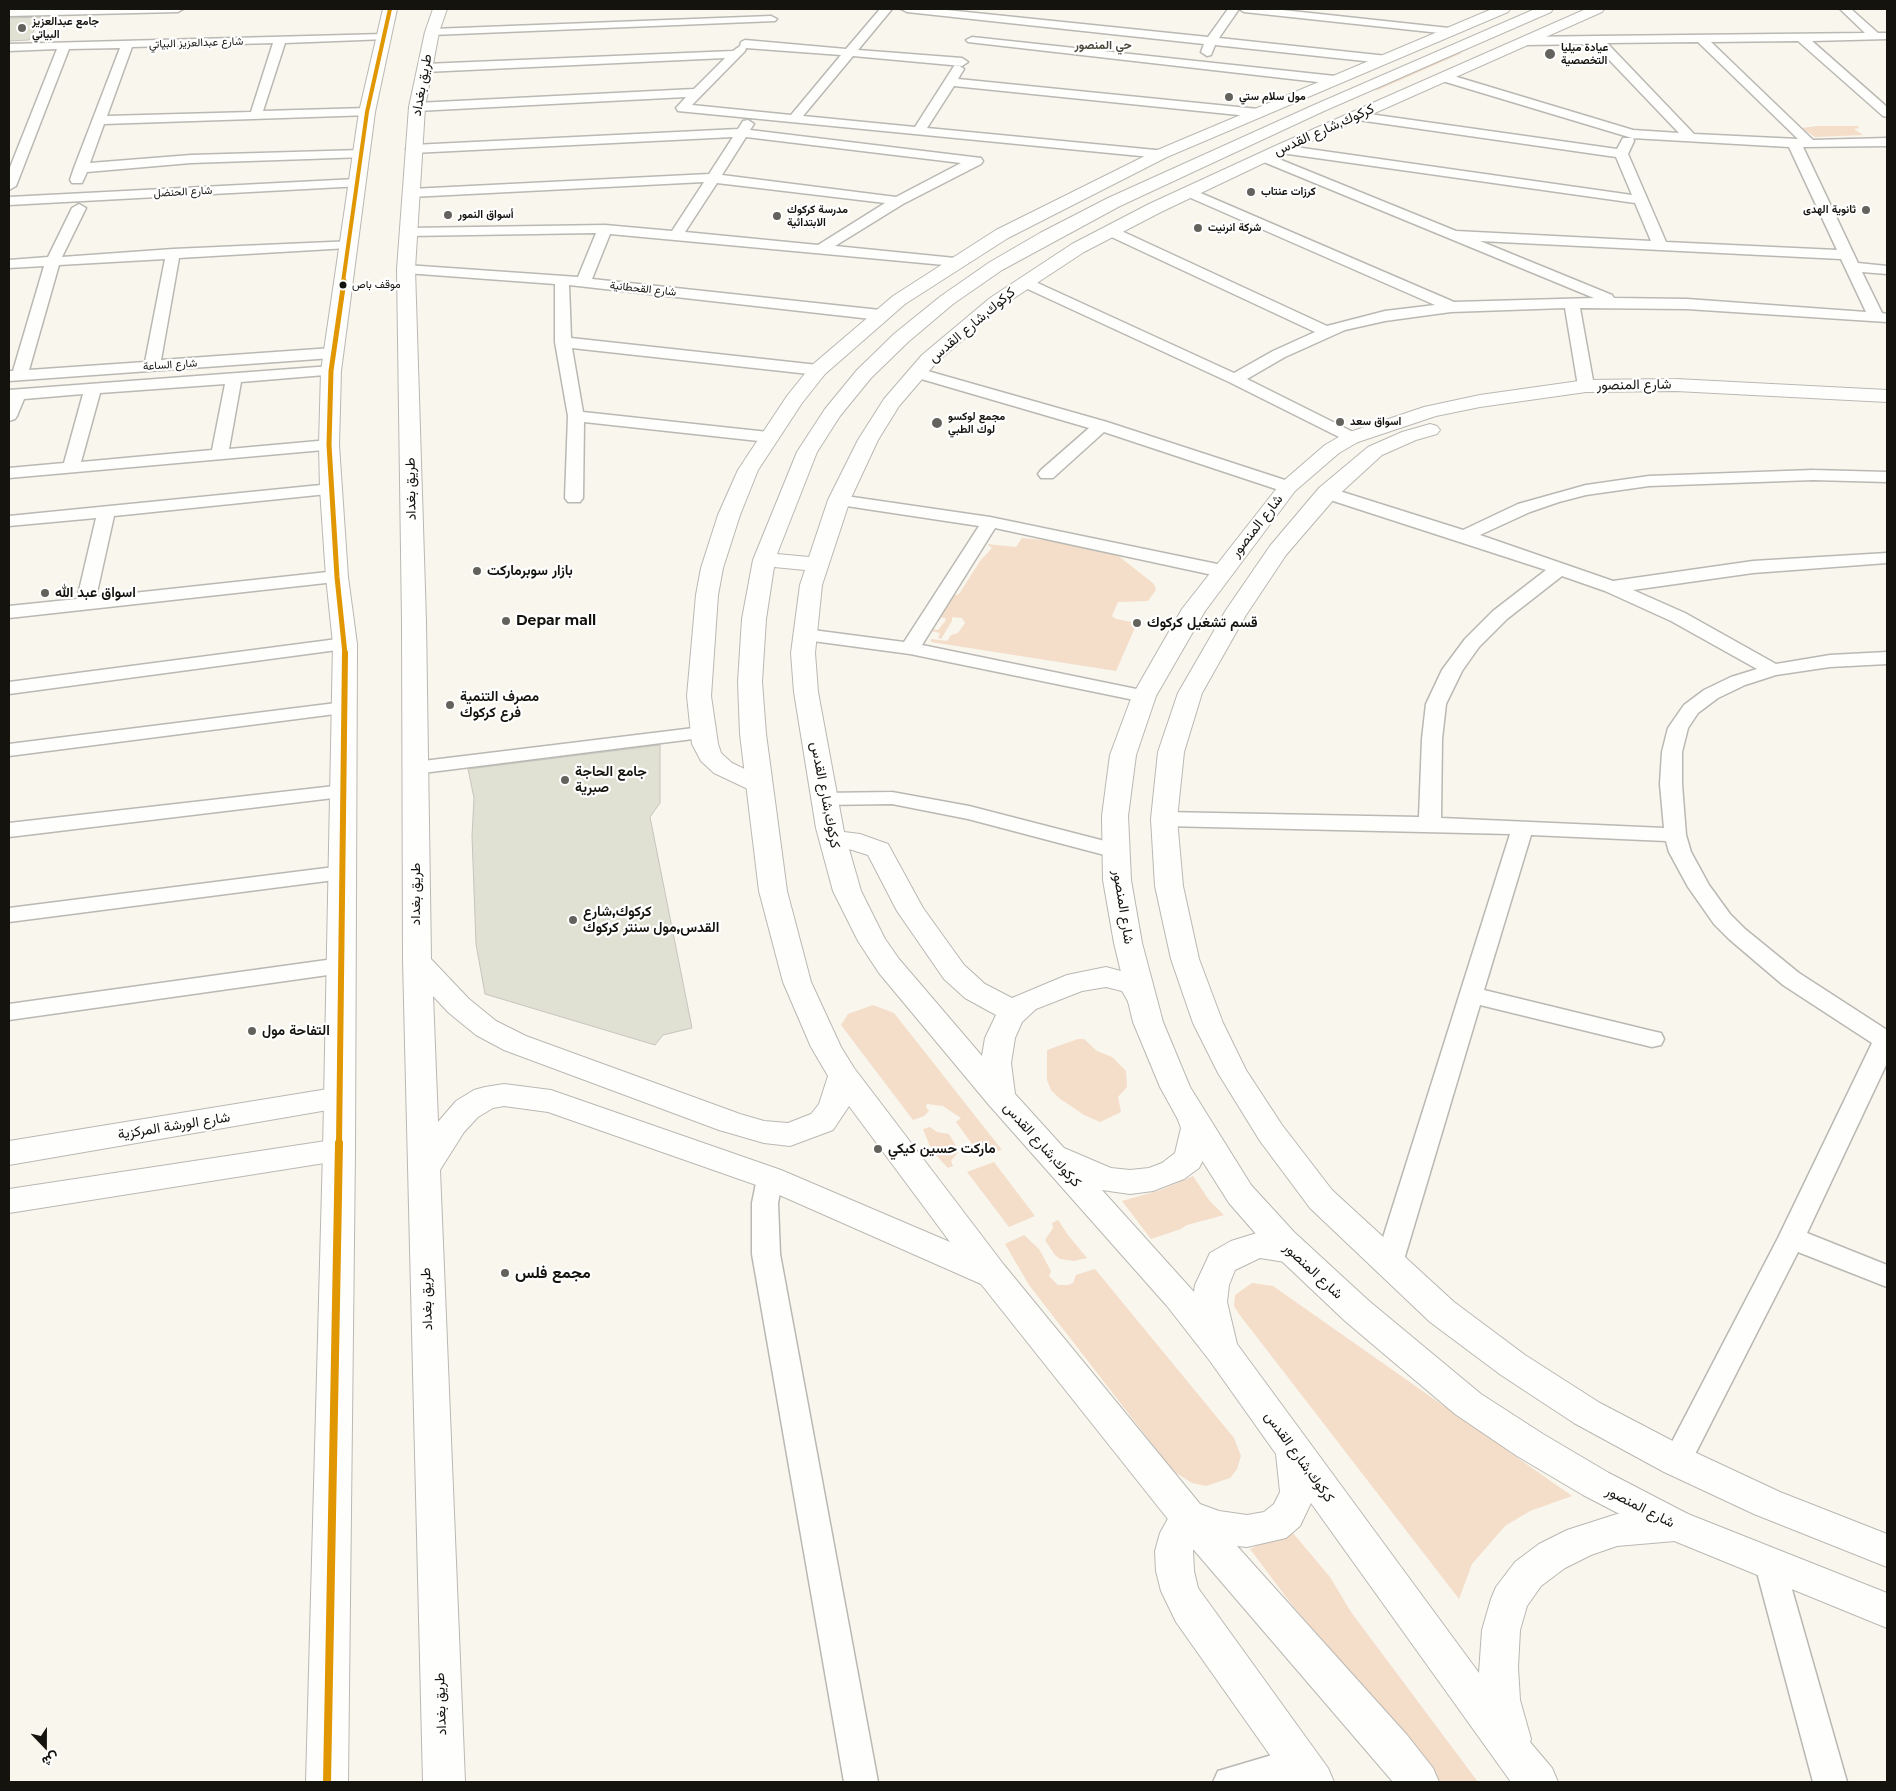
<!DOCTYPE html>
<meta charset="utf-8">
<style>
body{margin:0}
#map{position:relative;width:1896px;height:1791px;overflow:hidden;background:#f9f6ee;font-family:Montserrat,Vazirmatn,sans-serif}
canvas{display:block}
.frame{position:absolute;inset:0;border:10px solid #14130e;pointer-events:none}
.north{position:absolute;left:20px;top:1721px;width:50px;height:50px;-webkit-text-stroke:4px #fff;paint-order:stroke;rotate:158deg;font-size:14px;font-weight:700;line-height:20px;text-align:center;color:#14130e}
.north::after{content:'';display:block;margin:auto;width:18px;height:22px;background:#14130e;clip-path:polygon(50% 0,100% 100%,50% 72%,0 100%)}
</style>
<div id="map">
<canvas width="1896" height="1791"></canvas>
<div class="frame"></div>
<div class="north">ش</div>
</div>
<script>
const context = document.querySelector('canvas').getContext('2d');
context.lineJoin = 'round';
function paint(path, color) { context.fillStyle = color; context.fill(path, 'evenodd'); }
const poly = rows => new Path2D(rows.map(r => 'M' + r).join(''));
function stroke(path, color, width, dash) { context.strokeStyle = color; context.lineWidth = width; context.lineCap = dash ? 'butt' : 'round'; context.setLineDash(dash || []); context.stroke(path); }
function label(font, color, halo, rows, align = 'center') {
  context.font = font + ' Montserrat,Vazirmatn,sans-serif'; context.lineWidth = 4.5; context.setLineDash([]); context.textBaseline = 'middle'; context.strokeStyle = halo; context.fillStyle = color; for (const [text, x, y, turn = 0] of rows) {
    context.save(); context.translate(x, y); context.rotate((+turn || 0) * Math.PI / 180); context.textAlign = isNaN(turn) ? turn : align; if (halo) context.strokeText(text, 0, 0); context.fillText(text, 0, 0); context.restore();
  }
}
paint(poly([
 [1455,52,1462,53,1378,90,1371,89],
 [1817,126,1858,126,1859,128,1854,129,1863,135,1815,137,1802,128],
 [1022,538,1064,542,1116,554,1154,584,1156,590,1148,601,1118,602,1112,616,1116,619,1137,623,1116,671,931,642,931,639,947,641,951,635,958,633,965,623,962,618,952,617,952,621,941,639,938,638,940,633,931,631,932,629,938,630,946,620,945,618,938,617,953,596,959,594,980,561,992,548,987,544,1016,547],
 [873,1005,894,1013,1002,1150,980,1155,956,1122,961,1118,943,1106,927,1104,926,1107,929,1111,924,1116,913,1120,841,1025,848,1014],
 [1078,1039,1084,1039,1097,1051,1112,1057,1126,1071,1127,1087,1118,1097,1121,1112,1100,1122,1084,1115,1059,1098,1051,1090,1047,1080,1047,1050],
 [930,1127,937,1132,949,1134,959,1151,951,1161,953,1166,948,1168,932,1151,923,1129],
 [994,1162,1035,1216,1009,1227,967,1172],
 [1193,1176,1209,1200,1224,1215,1187,1225,1181,1229,1151,1239,1122,1201,1161,1190],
 [1058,1220,1068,1235,1087,1258,1074,1261,1060,1259,1055,1255,1045,1240,1053,1228,1052,1223],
 [1024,1235,1039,1249,1051,1271,1049,1276,1058,1285,1068,1285,1073,1283,1076,1275,1095,1269,1234,1438,1241,1456,1237,1469,1230,1478,1206,1486,1192,1483,1176,1473,1166,1462,1029,1285,1005,1244],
 [1252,1283,1273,1286,1572,1496,1530,1511,1505,1526,1472,1564,1459,1599,1239,1314,1234,1306,1235,1295],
 [1287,1526,1330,1577,1351,1612,1478,1782,1438,1782,1343,1664,1292,1605,1250,1549,1273,1538]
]), '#f4ddc9');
const building = poly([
 [41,17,29,40,9,41,9,18,41,17],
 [660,745,660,803,650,817,692,1028,663,1035,655,1045,485,994,476,944,472,836,474,798,468,769,660,745]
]);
paint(building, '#e1e1d3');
stroke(building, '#c5c4be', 1);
const street = poly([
 [183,9,178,12,9,16,9,10,183,9],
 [880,9,892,9,858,50,962,58,968,62,962,66,853,56,803,116,915,127,954,66,958,65,964,69,958,79,1258,109,1264,113,1258,117,954,86,927,128,1166,151,1168,154,1161,158,678,111,676,108,686,97,417,111,411,107,417,103,694,89,725,58,425,72,419,68,425,64,733,51,740,46,741,42,745,40,846,49,880,9],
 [746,48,841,55,791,115,692,105,745,51,746,48],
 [901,9,937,9,1208,37,1228,9,1273,9,1449,28,1455,31,1449,34,1244,12,1239,9,1219,38,1387,56,1389,59,1383,63,1215,45,1211,55,1207,56,1201,52,1204,44,907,12,901,9],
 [1840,9,1851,9,1878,33,1887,33,1887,39,1812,41,1887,107,1887,117,1883,116,1798,41,1711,42,1813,140,1887,138,1887,146,1803,147,1858,263,1887,266,1887,274,1862,272,1882,313,1887,314,1887,322,1687,309,1580,308,1594,386,1586,391,1578,386,1565,308,1451,312,1385,321,1345,330,1285,357,1247,379,1357,434,1359,438,1357,442,1351,443,1229,382,1019,285,1017,282,1024,278,1029,279,1234,373,1273,351,1315,332,1105,234,1103,231,1105,228,1115,228,1327,326,1385,311,1435,305,1184,195,1182,192,1184,189,1189,188,1454,302,1594,298,1259,160,1257,157,1259,154,1264,153,1456,231,1651,241,1635,203,1281,153,1274,149,1281,145,1632,195,1616,157,1351,119,1349,116,1351,113,1355,112,1617,149,1623,138,1633,138,1634,141,1628,154,1666,242,1837,250,1789,147,1632,138,1439,80,1437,77,1443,73,1447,74,1633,130,1679,133,1594,44,1525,45,1519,41,1525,37,1596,36,1865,33,1840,9],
 [1698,42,1798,139,1694,134,1607,43,1698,42],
 [1480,241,1841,259,1866,312,1687,299,1614,298,1612,295,1480,241],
 [771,16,777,19,775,21,432,35,426,32,432,29,771,16],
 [383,34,387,35,387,39,285,43,263,111,367,108,371,109,373,112,371,115,104,124,90,163,191,155,361,150,368,154,366,157,191,163,87,172,82,183,72,183,70,180,74,168,120,48,69,49,16,186,9,190,9,170,57,49,9,51,9,44,383,34],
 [273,43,251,112,107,116,132,47,273,43],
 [972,37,1335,76,1341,80,1335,84,968,42,966,40,972,37],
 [748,120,754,124,750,130,981,158,983,161,981,164,903,204,835,246,955,258,962,262,955,266,610,234,592,279,880,310,888,315,880,320,569,285,571,338,818,365,826,370,818,375,572,348,583,412,768,432,774,433,776,437,774,441,768,442,584,422,583,498,580,502,568,502,565,498,568,416,555,342,555,284,406,273,399,269,406,265,578,277,596,233,409,236,402,232,409,228,605,225,672,231,704,182,411,197,404,193,411,189,709,174,733,137,413,153,406,149,413,145,738,129,743,121,748,120],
 [746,137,961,163,896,197,722,175,746,137],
 [717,183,885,203,818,245,685,232,717,183],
 [356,179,363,183,361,186,9,205,9,197,356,179],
 [79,204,86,208,62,257,173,249,353,241,355,244,353,247,348,248,179,258,161,360,332,348,340,353,332,358,9,381,9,371,13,371,44,266,9,268,9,260,48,257,72,208,79,204],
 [165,259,145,362,29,370,59,265,165,259],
 [331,366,339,371,337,374,241,382,229,449,329,440,335,441,337,445,335,449,9,478,9,468,64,463,83,394,24,399,17,416,15,419,9,421,9,390,331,366],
 [225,384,212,450,81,462,100,393,225,384],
 [917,368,1107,422,1294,483,1297,487,1294,491,1282,491,1104,432,1053,478,1041,478,1038,474,1041,470,1089,428,911,376,909,373,917,368],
 [1813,470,1887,472,1887,482,1813,480,1649,486,1586,495,1559,502,1530,512,1480,535,1613,581,1753,561,1887,553,1887,563,1753,573,1633,590,1685,613,1776,664,1830,655,1887,652,1887,664,1830,667,1776,675,1745,685,1718,698,1698,713,1688,728,1682,752,1682,784,1686,835,1691,852,1709,885,1730,914,1745,929,1799,973,1887,1030,1887,1063,1807,1233,1887,1265,1887,1287,1798,1252,1687,1470,1677,1474,1667,1470,1662,1461,1778,1238,1872,1043,1783,985,1729,939,1714,924,1688,887,1669,852,1666,841,1531,835,1484,990,1652,1031,1661,1033,1664,1039,1661,1045,1652,1047,1480,1005,1403,1263,1399,1270,1389,1274,1379,1270,1375,1263,1510,834,1164,826,1156,824,1153,819,1156,814,1164,812,1419,817,1422,739,1426,704,1442,670,1465,639,1493,611,1546,570,1321,497,1318,493,1321,489,1333,489,1463,530,1518,504,1586,485,1649,476,1813,470],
 [1562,576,1605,591,1671,621,1757,669,1731,677,1704,690,1684,705,1668,728,1662,752,1660,784,1664,828,1441,818,1442,739,1446,704,1462,671,1479,647,1507,619,1562,576],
 [331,484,337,485,340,489,337,493,114,516,96,597,337,571,344,573,346,577,344,581,9,618,9,606,77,599,96,518,9,526,9,516,331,484],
 [839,495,990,517,1222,565,1229,567,1231,571,1229,575,1222,577,995,528,922,645,1151,692,1154,696,1151,700,1144,702,910,654,798,639,795,635,798,631,805,629,904,642,979,526,833,504,830,500,833,496,839,495],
 [345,638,352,640,355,644,352,648,9,694,9,682,345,638],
 [344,702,351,704,354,708,351,712,9,756,9,744,344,702],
 [702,727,709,729,712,733,709,737,415,774,408,772,405,768,408,764,415,762,702,727],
 [343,785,350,786,354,791,350,796,9,837,9,823,343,785],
 [892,792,969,806,1124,846,1127,851,1124,856,1116,858,968,819,892,804,823,805,815,804,812,799,815,794,823,793,892,792],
 [342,866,350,868,353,873,350,878,9,922,9,908,342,866],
 [341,958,349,960,353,966,349,972,9,1020,9,1004,341,958],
 [770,1168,779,1171,783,1178,778,1203,780,1254,878,1782,844,1782,752,1254,752,1203,757,1178,761,1171,770,1168],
 [1770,1551,1781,1555,1785,1565,1847,1782,1813,1782,1755,1565,1759,1555,1770,1551],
 [1299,1747,1311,1752,1316,1763,1311,1774,1287,1782,1213,1782,1218,1771,1299,1747]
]);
const secondary = poly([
 [1492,9,1510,9,1508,12,1167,157,1008,238,905,304,825,374,802,403,758,470,740,515,723,568,718,595,711,696,718,744,721,753,732,763,768,780,772,785,768,790,759,793,750,790,714,773,701,761,692,744,687,696,696,595,701,568,718,515,738,470,787,396,811,366,893,296,996,230,1155,151,1492,9],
 [1676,379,1887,390,1887,402,1676,391,1586,392,1480,407,1436,416,1358,442,1339,453,1295,491,1205,611,1156,696,1136,755,1128,816,1131,880,1142,943,1163,1022,1190,1087,1251,1185,1294,1232,1369,1301,1481,1394,1543,1434,1609,1473,1688,1514,1887,1593,1887,1628,1662,1536,1583,1495,1517,1456,1455,1414,1345,1321,1270,1250,1229,1203,1191,1143,1160,1087,1133,1022,1114,943,1103,880,1102,816,1110,755,1132,696,1182,609,1281,483,1325,445,1344,434,1424,407,1480,395,1586,380,1676,379],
 [1430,424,1437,426,1440,430,1437,434,1416,440,1382,455,1335,498,1286,555,1246,615,1202,693,1184,752,1177,819,1183,886,1199,959,1223,1023,1246,1070,1282,1125,1332,1190,1454,1302,1525,1355,1600,1403,1690,1450,1780,1492,1887,1534,1887,1567,1754,1514,1664,1472,1574,1423,1501,1375,1430,1322,1310,1208,1260,1141,1218,1073,1193,1023,1171,959,1155,886,1151,819,1158,752,1178,693,1226,610,1270,546,1319,488,1368,447,1402,432,1430,424],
 [340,1087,351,1090,355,1098,351,1106,9,1165,9,1141,340,1087],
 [339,1139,350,1143,355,1151,350,1159,9,1213,9,1189,339,1139],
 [1188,1501,1201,1506,1207,1517,1197,1536,1193,1551,1194,1571,1198,1588,1328,1768,1334,1782,1289,1782,1176,1622,1161,1591,1156,1571,1155,1551,1160,1533,1175,1506,1188,1501]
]);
const primary = poly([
 [383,9,397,9,375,112,341,371,339,445,348,577,357,644,355,1151,348,1782,306,1782,323,1151,333,644,326,577,320,489,319,445,321,371,359,112,383,9],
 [433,9,447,9,439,32,425,107,415,269,426,622,431,959,469,999,496,1021,526,1036,740,1114,764,1121,788,1123,811,1114,819,1104,828,1076,811,1047,783,982,759,891,740,734,738,682,742,619,753,560,797,452,825,409,857,370,894,334,941,296,990,262,1040,233,1108,198,1314,105,1535,9,1553,9,1551,12,1324,111,1120,206,1002,270,953,304,908,342,871,378,840,416,817,452,777,554,809,557,828,500,858,440,884,399,922,355,990,298,1072,244,1149,204,1275,146,1586,9,1604,9,1602,12,1287,152,1161,212,1084,252,1002,306,936,363,899,406,878,440,850,500,822,585,815,653,818,692,844,832,860,834,888,844,923,908,964,965,985,984,1012,998,1067,975,1106,967,1143,977,1158,1003,1153,1010,1143,1013,1133,1010,1122,991,1106,987,1082,991,1036,1009,1022,1022,1015,1038,1011,1063,1015,1094,1064,1148,1111,1168,1130,1170,1149,1168,1162,1163,1175,1153,1181,1128,1177,1117,1181,1109,1192,1106,1203,1109,1213,1128,1211,1144,1199,1168,1184,1179,1153,1191,1130,1194,1102,1190,1194,1292,1195,1285,1210,1253,1231,1241,1260,1232,1276,1233,1303,1241,1307,1250,1303,1259,1291,1263,1260,1258,1235,1270,1229,1285,1227,1302,1237,1344,1479,1673,1482,1630,1491,1599,1496,1587,1515,1562,1539,1544,1567,1530,1617,1514,1675,1509,1688,1514,1694,1525,1688,1536,1675,1541,1617,1546,1591,1555,1565,1568,1541,1586,1527,1606,1520,1630,1518,1667,1520,1700,1531,1739,1530,1742,1552,1768,1558,1782,1511,1782,1311,1503,1300,1526,1286,1538,1247,1547,1237,1546,1407,1735,1433,1768,1439,1782,1393,1782,1175,1528,981,1284,759,1186,548,1112,504,1106,493,1108,478,1117,464,1132,440,1170,465,1782,423,1782,403,961,402,622,397,269,409,107,425,32,433,9],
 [774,567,805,570,800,585,791,653,794,692,816,828,833,891,858,941,879,973,989,1105,1167,1306,1210,1361,1276,1454,1280,1492,1274,1504,1264,1512,1247,1515,1219,1511,1200,1504,1004,1265,854,1068,841,1047,811,982,787,891,766,734,762,682,766,619,774,567],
 [849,849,868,855,897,911,944,979,965,998,996,1015,985,1038,982,1056,899,959,885,939,861,891,849,849],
 [433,996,449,1013,476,1035,504,1050,719,1130,764,1143,790,1146,833,1130,849,1106,950,1242,781,1170,551,1090,504,1084,485,1087,474,1090,456,1101,438,1122,433,996]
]);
stroke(street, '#bab8b3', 3);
stroke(secondary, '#bab8b3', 2);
stroke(primary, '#bab8b3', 2);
paint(street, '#fefefc');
paint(secondary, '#fefefc');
paint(primary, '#fefefc');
stroke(poly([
 [343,282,367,112,390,9]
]), '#e09701', 4);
stroke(poly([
 [344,281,331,371,329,445,337,577,345,654]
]), '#e09701', 5);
stroke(poly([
 [339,1144,345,653]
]), '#e09701', 6);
stroke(poly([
 [327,1782,339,1143]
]), '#e09701', 8);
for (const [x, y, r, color] of [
 [22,28,5,"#64625c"],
 [1550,54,6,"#64625c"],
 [1229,97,5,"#64625c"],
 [1251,192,5,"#64625c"],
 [1866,210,5,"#64625c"],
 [448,215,5,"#64625c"],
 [777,216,5,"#64625c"],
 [1198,228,5,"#64625c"],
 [343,285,4.5,"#14130e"],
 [1340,422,5,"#64625c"],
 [937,423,6,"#64625c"],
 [477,571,5,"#64625c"],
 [45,593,5,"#64625c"],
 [506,621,5,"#64625c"],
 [1137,623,5,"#64625c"],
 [450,705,5,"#64625c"],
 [565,780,5,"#64625c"],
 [573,920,5,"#64625c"],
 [252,1031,5,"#64625c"],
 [878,1149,5,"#64625c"],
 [505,1273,5,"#64625c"]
]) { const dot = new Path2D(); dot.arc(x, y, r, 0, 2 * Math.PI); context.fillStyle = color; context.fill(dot); stroke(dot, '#fff', 2); }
label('bold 11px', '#14130e', '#fff', [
 ["جامع عبدالعزيز",32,22],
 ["البياتي",32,35],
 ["عيادة ميليا",1561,48],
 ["التخصصية",1561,61],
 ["مول سلام ستي",1239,97],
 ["كرزات عنتاب",1261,192],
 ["مدرسة كركوك",787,210],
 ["الابتدائية",787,223],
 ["ثانوية الهدى",1856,210,"right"],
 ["أسواق النمور",458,215],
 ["شركة انرنيت",1208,228],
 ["مجمع لوكسو",948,417],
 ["لوك الطبي",948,430],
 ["اسواق سعد",1350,422]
], 'left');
label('11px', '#14130e', '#fff', [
 ["شارع عبدالعزيز البياتي",196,43,-2],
 ["شارع الحنضل",183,192,-3],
 ["شارع القحطانية",643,289,6],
 ["شارع الساعة",170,365,-4]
]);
label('11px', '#14130e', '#fff', [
 ["موقف باص",352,285]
], 'left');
label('bold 12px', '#4b483b', '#fff', [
 ["حي المنصور",1103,45]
]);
label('14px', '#14130e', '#fff', [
 ["طريق بغداد",422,85,-80],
 ["كركوك,شارع القدس",1324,130,-24],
 ["كركوك,شارع القدس",972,325,-40],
 ["شارع المنصور",1634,385,-1],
 ["طريق بغداد",411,489,-91],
 ["شارع المنصور",1257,526,-52],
 ["كركوك,شارع القدس",825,795,79],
 ["طريق بغداد",416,894,-90],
 ["شارع المنصور",1123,907,81],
 ["شارع الورشة المركزية",174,1126,-9],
 ["كركوك,شارع القدس",1042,1145,48],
 ["شارع المنصور",1313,1271,43],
 ["طريق بغداد",427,1299,-92],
 ["كركوك,شارع القدس",1299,1457,54],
 ["شارع المنصور",1640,1507,27],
 ["طريق بغداد",441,1704,-92]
]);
label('bold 14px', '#14130e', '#fff', [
 ["بازار سوبرماركت",487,571],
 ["اسواق عبد الله",55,593],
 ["Depar mall",516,621],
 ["قسم تشغيل كركوك",1147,623],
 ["مصرف التنمية",460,697],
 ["فرع كركوك",460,713],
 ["جامع الحاجة",575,772],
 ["صبرية",575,788],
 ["كركوك,شارع",583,912],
 ["القدس,مول سنتر كركوك",583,928],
 ["التفاحة مول",262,1031],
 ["ماركت حسين كيكي",888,1149]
], 'left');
label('bold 16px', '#14130e', '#fff', [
 ["مجمع فلس",515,1273]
], 'left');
</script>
